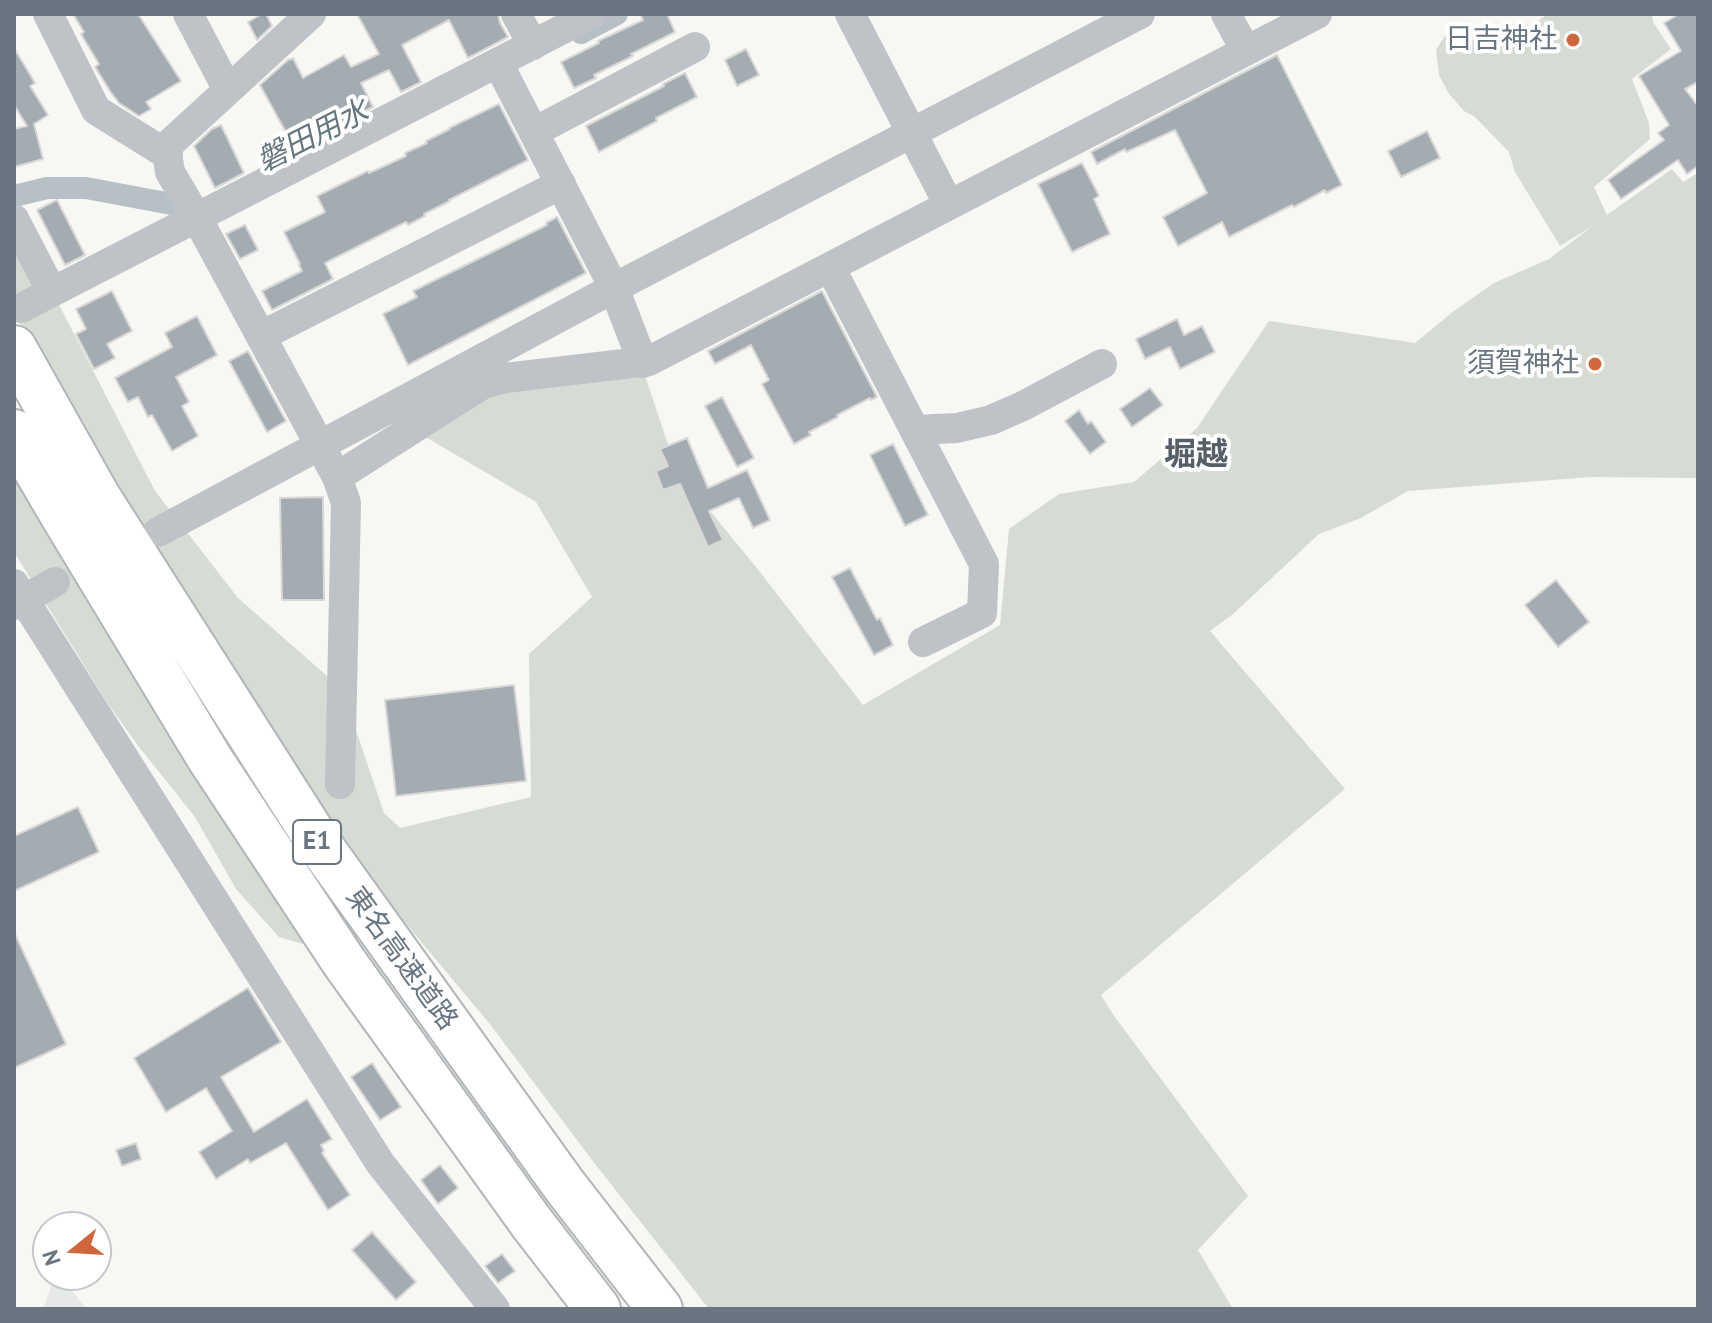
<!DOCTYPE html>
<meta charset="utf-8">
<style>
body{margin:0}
#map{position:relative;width:1712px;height:1323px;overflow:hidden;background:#f7f7f4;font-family:"PT Sans",sans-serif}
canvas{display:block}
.frame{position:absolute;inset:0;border:16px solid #697682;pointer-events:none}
.north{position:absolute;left:32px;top:1211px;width:80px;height:80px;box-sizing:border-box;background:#fff;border:2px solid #c3c8cd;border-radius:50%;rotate:252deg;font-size:22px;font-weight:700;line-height:32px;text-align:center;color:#697682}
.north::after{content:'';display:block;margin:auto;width:28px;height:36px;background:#d0663b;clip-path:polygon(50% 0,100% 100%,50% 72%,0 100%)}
</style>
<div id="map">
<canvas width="1712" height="1323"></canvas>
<div class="frame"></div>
<div class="north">N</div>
</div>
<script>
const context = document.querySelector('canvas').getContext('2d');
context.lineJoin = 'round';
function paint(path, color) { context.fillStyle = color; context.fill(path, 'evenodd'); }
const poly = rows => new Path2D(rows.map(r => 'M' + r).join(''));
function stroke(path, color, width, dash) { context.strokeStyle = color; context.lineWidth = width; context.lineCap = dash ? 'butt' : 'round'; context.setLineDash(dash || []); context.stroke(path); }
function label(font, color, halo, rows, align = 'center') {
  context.font = font + ' "PT Sans","Noto Sans JP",sans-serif'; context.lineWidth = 8; context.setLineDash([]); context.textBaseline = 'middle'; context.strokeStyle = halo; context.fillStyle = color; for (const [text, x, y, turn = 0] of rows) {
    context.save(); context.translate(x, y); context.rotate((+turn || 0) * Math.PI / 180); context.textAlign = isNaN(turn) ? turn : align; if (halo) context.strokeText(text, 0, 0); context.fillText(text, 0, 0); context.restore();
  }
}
paint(poly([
 [55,1275,59,1275,87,1309,43,1309]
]), '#e7e9e8');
paint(poly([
 [1548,14,1652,14,1653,22,1671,49,1632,79,1649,123,1650,139,1594,187,1607,215,1672,169,1683,182,1698,173,1698,478,1591,477,1408,491,1361,518,1319,534,1233,614,1210,631,1345,789,1101,995,1112,1013,1248,1196,1198,1250,1233,1309,709,1309,592,1160,489,1023,336,840,14,314,14,225,37,262,155,491,238,598,342,689,384,813,400,828,531,797,529,654,592,597,536,502,412,429,466,395,643,370,686,498,723,540,710,511,756,567,863,705,1000,625,1009,529,1059,494,1134,482,1197,428,1269,321,1415,343,1454,311,1494,283,1549,259,1594,225,1560,246,1515,172,1509,152,1474,116,1464,111,1449,94,1439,75,1436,50,1446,34,1472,30,1521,32],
 [14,469,307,945,279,937,236,889,195,817,139,747,108,704,14,552]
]), '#d6dbd4');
stroke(poly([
 [581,33,617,14],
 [14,196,47,188,86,188,198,209]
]), '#b7c0c5', 22);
const building = poly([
 [73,14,138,14,181,81,146,102,151,109,139,116,119,103,110,91,95,67,99,64,81,34,84,32,73,14],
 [262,14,266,14,272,26,257,40,248,22,262,14],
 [357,14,498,14,500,23,508,37,468,58,449,20,402,45,421,82,401,92,389,70,361,83,373,107,294,147,260,85,289,59,290,60,293,58,303,78,344,55,351,67,379,54,357,14],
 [640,14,667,14,675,32,631,54,633,56,594,75,596,78,574,88,561,62,599,43,598,41,643,20,640,14],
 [1679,14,1698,14,1698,82,1685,89,1698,106,1698,166,1687,174,1678,160,1621,199,1608,180,1664,140,1658,133,1669,125,1639,76,1681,51,1664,23,1679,14],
 [14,48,35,83,30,86,48,115,34,124,43,159,14,167,14,129,27,126,14,105,14,48],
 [746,49,759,75,737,86,725,60,746,49],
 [1277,55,1342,185,1326,193,1325,190,1294,207,1292,205,1229,237,1222,222,1178,246,1163,217,1207,193,1175,130,1126,152,1125,149,1097,164,1091,152,1277,55],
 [685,73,697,97,656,118,657,121,599,152,586,126,664,86,663,84,685,73],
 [499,104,528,160,449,200,450,201,424,214,425,216,408,225,406,222,325,263,333,279,272,310,262,291,302,271,299,265,300,264,284,232,325,212,317,196,368,171,369,173,406,156,405,153,427,143,426,141,450,129,449,128,499,104],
 [221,125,244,173,215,188,194,146,212,129,221,125],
 [1427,131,1440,158,1401,177,1388,151,1427,131],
 [1082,163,1099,196,1094,199,1110,234,1072,252,1038,184,1082,163],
 [57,200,85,255,65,265,37,210,57,200],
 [557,217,586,273,408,365,383,314,417,297,413,291,547,225,546,223,557,217],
 [245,225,258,250,240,259,226,234,245,225],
 [112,291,132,331,107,344,115,358,94,369,76,334,86,329,76,309,112,291],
 [822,291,877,397,871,400,870,398,837,415,838,417,809,432,811,435,794,444,762,384,769,380,751,345,715,364,708,351,822,291],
 [197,316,217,355,176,377,189,402,182,406,198,436,172,451,152,415,148,417,138,397,128,402,115,378,172,347,165,333,197,316],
 [1177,319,1184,335,1202,326,1215,352,1180,369,1170,347,1145,359,1136,339,1177,319],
 [248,351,286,421,267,432,229,361,248,351],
 [1150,388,1163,405,1132,427,1120,409,1150,388],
 [722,397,754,458,737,467,705,406,722,397],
 [1079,410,1088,424,1091,421,1106,442,1090,454,1065,421,1079,410],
 [687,438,708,488,747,470,770,520,753,528,739,498,709,511,723,540,708,547,680,484,663,490,656,471,668,466,660,449,687,438],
 [893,444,928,515,905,526,870,455,893,444],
 [323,497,324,600,282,600,280,498,323,497],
 [850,568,877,620,880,618,893,645,874,655,832,577,850,568],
 [1556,580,1589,622,1558,647,1525,605,1556,580],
 [514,685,526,781,396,796,385,700,514,685],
 [78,807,99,852,14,891,14,836,78,807],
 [14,932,66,1044,14,1068,14,932],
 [248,988,281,1042,221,1077,254,1132,307,1099,332,1139,321,1145,324,1151,322,1153,350,1195,328,1210,286,1143,250,1163,248,1159,216,1179,199,1152,232,1131,206,1088,166,1112,134,1058,248,988],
 [372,1063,401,1107,380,1120,351,1077,372,1063],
 [136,1143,141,1159,122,1166,116,1150,136,1143],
 [440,1165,458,1188,438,1204,421,1180,440,1165],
 [372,1232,416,1282,396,1300,352,1250,372,1232],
 [502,1254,515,1271,498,1283,485,1266,502,1254]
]);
paint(building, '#a4abb1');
stroke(building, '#d8d8d7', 2);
const highway = poly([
 [14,348,98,497,322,848,564,1185,660,1309],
 [14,432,63,516,210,759,344,962,531,1222,598,1309]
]);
stroke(highway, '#b2b6b9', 48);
stroke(poly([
 [48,14,96,110,168,155],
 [188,14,228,90],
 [311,14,166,147,170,172,197,218,337,477,346,503,340,784],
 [516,14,533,45],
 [850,14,949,205],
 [1226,14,1246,51],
 [498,63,614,288,643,363],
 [534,132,695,47],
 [14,219,52,292],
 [830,267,984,564,982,613,923,642],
 [21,308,592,14],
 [261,336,561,184],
 [915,430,957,428,991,420,1023,406,1102,364],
 [337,477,483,384,505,378,649,361,1317,14],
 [158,532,614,288,1140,14],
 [14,584,380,1163,495,1309],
 [14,605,55,582]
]), '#bfc2c6', 30);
stroke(highway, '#fff', 44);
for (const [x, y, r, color] of [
 [1573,40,8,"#d0663b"],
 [1595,364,8,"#d0663b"]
]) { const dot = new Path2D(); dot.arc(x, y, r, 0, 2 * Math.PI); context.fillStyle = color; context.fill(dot); stroke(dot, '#fff', 3); }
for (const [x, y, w] of [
 [317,842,48]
]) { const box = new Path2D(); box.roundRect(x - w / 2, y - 22, w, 44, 6); context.fillStyle = '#fff'; context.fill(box); stroke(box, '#697682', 2); }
label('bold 26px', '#697682', null, [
 ["E1",317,842]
]);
label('28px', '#697682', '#fff', [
 ["日吉神社",1557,40],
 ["須賀神社",1579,364]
], 'right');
label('28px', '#697682', '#fff', [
 ["東名高速道路",401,959,54]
]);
label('italic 30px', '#65767e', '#fff', [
 ["磐田用水",313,137,-27]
]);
label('bold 32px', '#565f68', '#fff', [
 ["堀越",1196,456]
]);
</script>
